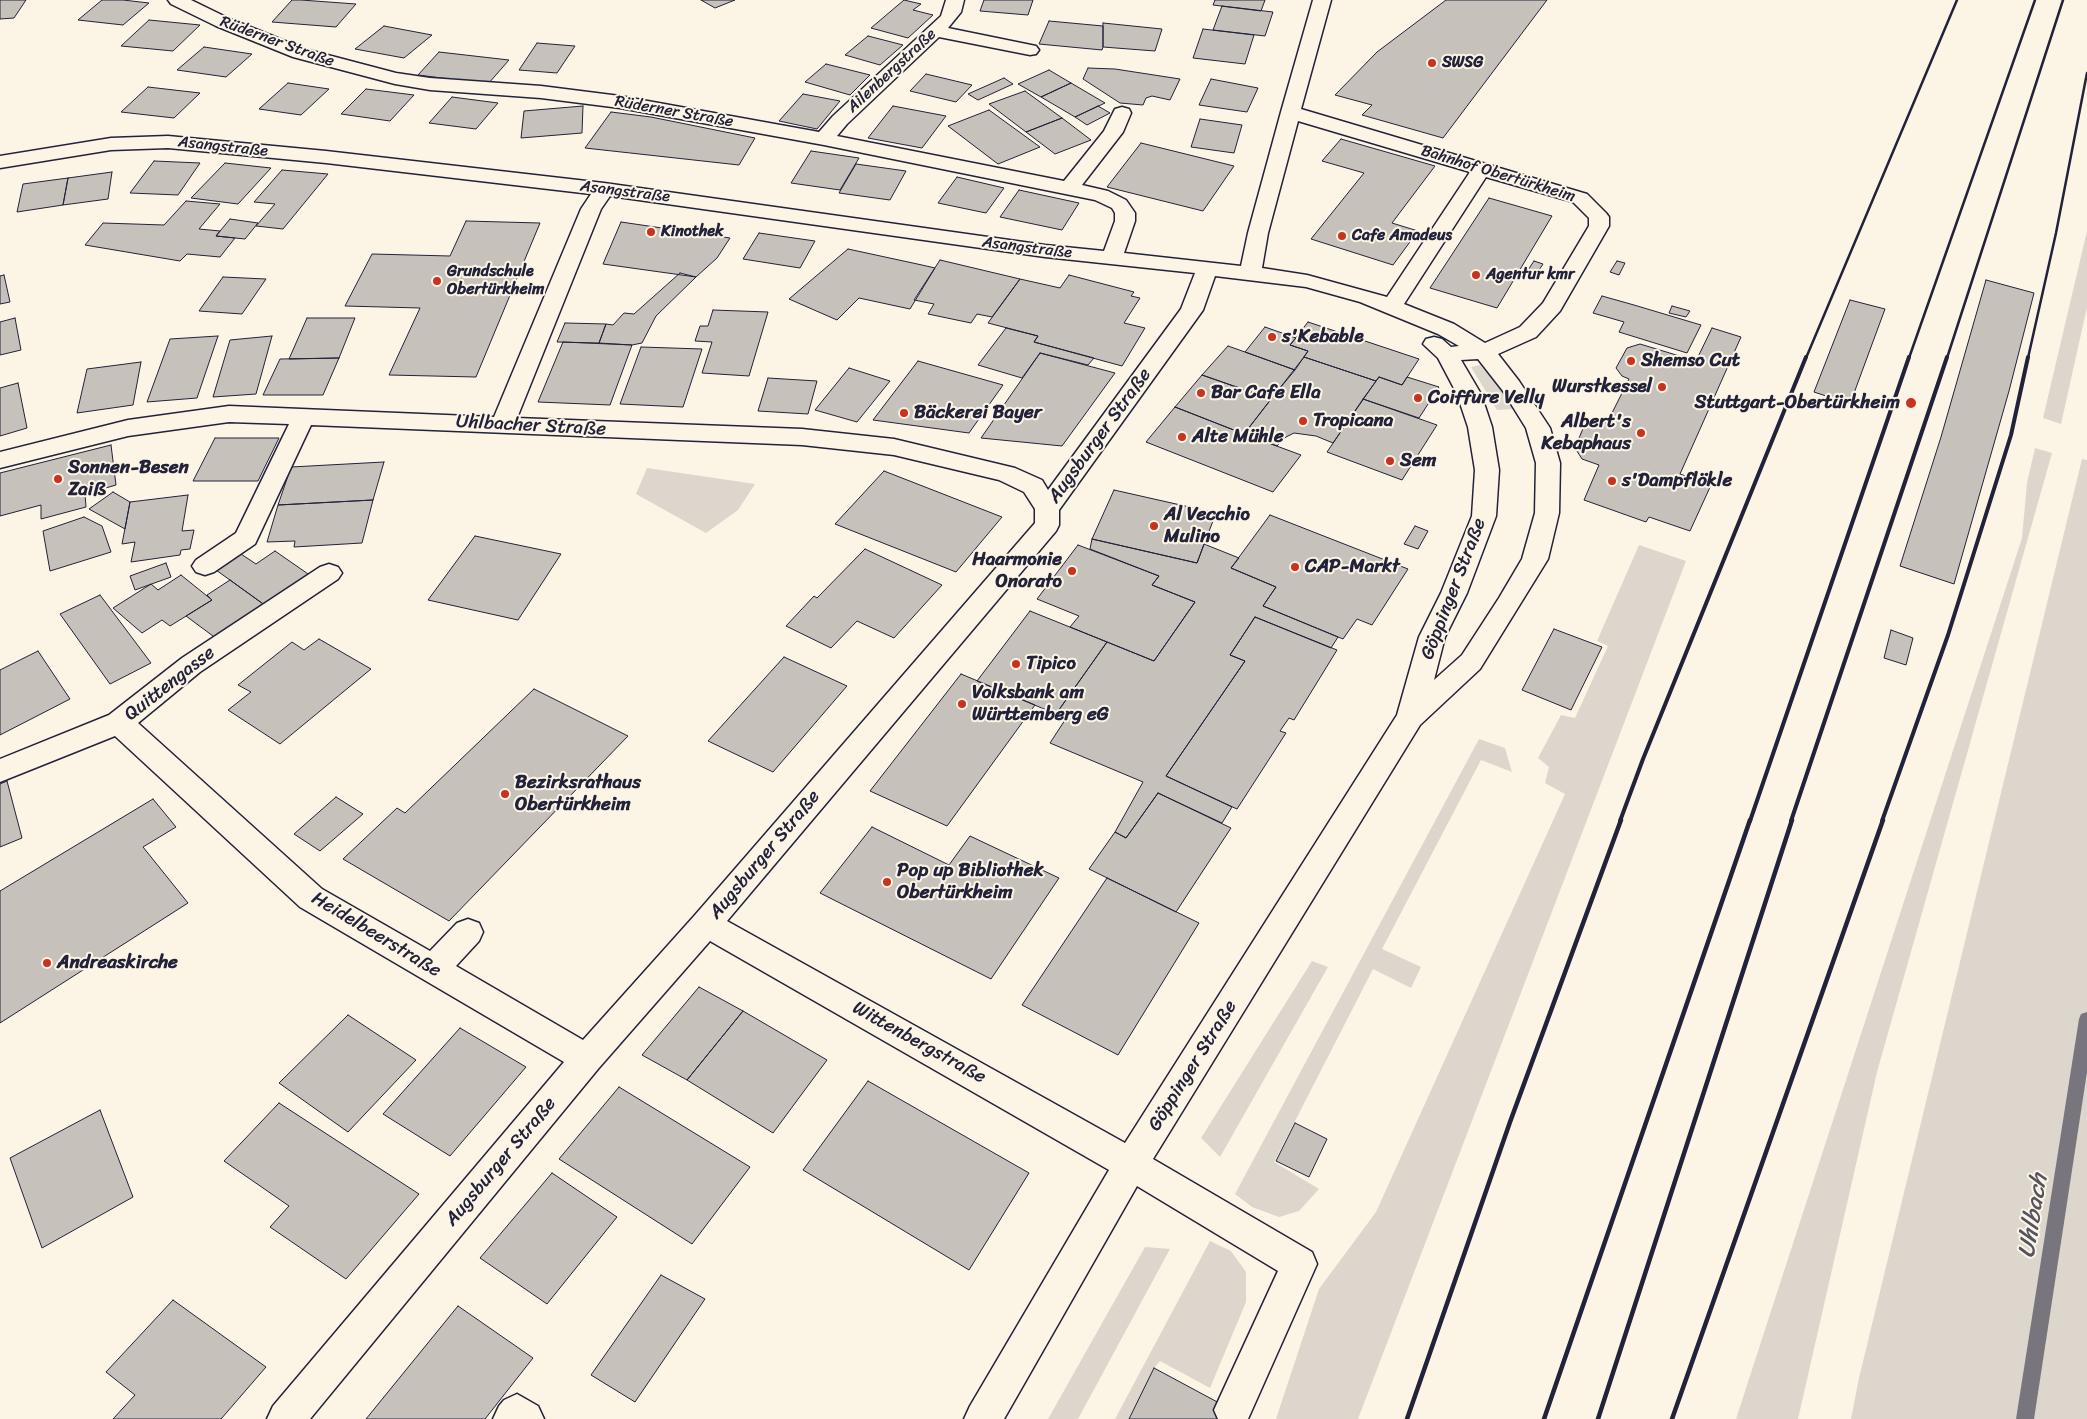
<!DOCTYPE html>
<meta charset="utf-8">
<style>
body{margin:0}
canvas{display:block;background:#fcf5e5}
</style>
<canvas width="2087" height="1419"></canvas>
<script>
const context = document.querySelector('canvas').getContext('2d');
context.lineJoin = 'round';
function paint(path, color) { context.fillStyle = color; context.fill(path, 'evenodd'); }
const poly = rows => new Path2D(rows.map(r => 'M' + r).join(''));
function stroke(path, color, width, dash) { context.strokeStyle = color; context.lineWidth = width; context.lineCap = dash ? 'butt' : 'round'; context.setLineDash(dash || []); context.stroke(path); }
function label(font, color, halo, rows, align = 'center') {
  context.font = font + ' Sriracha,sans-serif'; context.lineWidth = 4; context.setLineDash([]); context.textBaseline = 'middle'; context.strokeStyle = halo; context.fillStyle = color; for (const [text, x, y, turn = 0] of rows) {
    context.save(); context.translate(x, y); context.rotate((+turn || 0) * Math.PI / 180); context.textAlign = isNaN(turn) ? turn : align; if (halo) context.strokeText(text, 0, 0); context.fillText(text, 0, 0); context.restore();
  }
}
paint(poly([
 [2087,231,2087,307,2061,424,2043,418],
 [1480,365,1498,385,1513,409,1497,410,1471,367],
 [2035,448,2052,453,1877,1072,1798,1419,1736,1419,2022,538,2027,483],
 [2082,459,2087,460,2087,1419,1851,1419,1859,1378],
 [647,468,755,484,738,510,706,533,636,494],
 [1639,545,1686,561,1358,1419,1276,1419,1319,1289,1376,1212,1565,794,1545,783,1549,767,1538,758,1561,715,1575,718,1608,646,1597,641],
 [1479,739,1505,748,1512,772,1481,760,1382,949,1421,967,1411,988,1373,969,1274,1162,1319,1189,1299,1211,1279,1217,1252,1207,1235,1194],
 [1312,961,1328,967,1220,1157,1201,1138],
 [1210,1241,1231,1251,1246,1272,1246,1302,1210,1388,1160,1361,1154,1368,1129,1419,1115,1419],
 [1145,1247,1170,1249,1078,1419,1048,1419]
]), '#dcd6cc');
paint(poly([
 [2087,1012,2087,1072,2034,1419,2016,1419,2079,1019,2081,1014,2087,1012]
]), '#78757e');
const building = poly([
 [0,0,26,0,14,18,0,19,0,0],
 [102,0,123,0,149,3,123,25,78,20,102,0],
 [292,0,301,0,356,4,336,27,272,22,292,0],
 [701,0,735,0,715,8,701,0],
 [904,0,921,4,913,10,933,15,908,38,871,28,904,0],
 [984,0,1033,0,1028,15,980,11,984,0],
 [1215,0,1265,0,1261,11,1213,5,1215,0],
 [1446,0,1547,0,1443,138,1362,115,1372,105,1335,95,1377,52,1446,0],
 [1222,6,1273,12,1265,36,1213,30,1222,6],
 [149,20,200,25,173,51,121,46,149,20],
 [1049,21,1103,26,1103,47,1102,50,1039,44,1049,21],
 [1103,23,1162,29,1155,51,1103,47,1103,23],
 [384,26,432,35,404,58,355,49,384,26],
 [1203,29,1254,35,1245,64,1193,58,1203,29],
 [868,36,903,45,880,65,845,55,868,36],
 [537,43,575,46,557,73,519,70,537,43],
 [204,47,252,54,226,77,177,70,204,47],
 [439,52,509,60,488,84,418,75,439,52],
 [826,64,870,75,850,95,805,82,826,64],
 [1088,68,1115,69,1180,79,1170,100,1152,96,1146,98,1143,105,1120,103,1083,79,1088,68],
 [1049,70,1071,83,1041,97,1018,84,1049,70],
 [926,74,972,85,956,102,910,91,926,74],
 [1004,78,1013,84,978,100,968,94,1004,78],
 [1211,79,1258,88,1247,112,1199,105,1211,79],
 [288,83,329,89,301,115,259,109,288,83],
 [1071,83,1105,103,1075,117,1041,97,1071,83],
 [148,87,200,93,174,118,121,112,148,87],
 [366,89,414,95,390,121,341,114,366,89],
 [1025,91,1062,118,1026,132,989,104,1025,91],
 [803,94,840,101,817,129,779,121,803,94],
 [452,97,498,103,476,129,429,123,452,97],
 [583,106,582,133,521,138,524,111,583,106],
 [893,106,946,116,922,148,868,138,893,106],
 [1098,106,1110,113,1087,125,1075,117,1098,106],
 [989,110,1040,147,998,164,948,126,989,110],
 [611,112,651,117,755,138,739,165,585,148,611,112],
 [1062,118,1091,140,1055,154,1026,132,1062,118],
 [1200,119,1242,125,1234,153,1191,147,1200,119],
 [1341,139,1435,166,1392,223,1418,231,1393,265,1311,239,1364,173,1322,161,1341,139],
 [1141,143,1234,166,1203,211,1107,187,1141,143],
 [811,151,859,158,840,190,791,183,811,151],
 [154,161,200,163,178,195,130,193,154,161],
 [225,163,271,168,238,204,191,198,225,163],
 [856,164,906,171,890,200,839,193,856,164],
 [282,170,328,174,283,229,256,226,275,204,254,202,282,170],
 [112,172,108,199,63,205,68,178,112,172],
 [957,177,1004,188,986,213,938,203,957,177],
 [68,178,63,205,17,212,23,184,68,178],
 [1019,190,1079,203,1062,230,1000,217,1019,190],
 [1489,198,1552,216,1497,308,1430,288,1489,198],
 [186,201,220,204,199,229,220,231,216,236,235,238,220,257,187,254,180,261,85,245,103,223,164,225,186,201],
 [230,219,258,223,245,239,216,236,230,219],
 [466,221,540,223,476,377,389,375,420,308,345,306,372,254,450,256,466,221],
 [621,222,730,238,717,258,696,277,603,264,621,222],
 [759,233,815,241,800,268,743,259,759,233],
 [848,249,922,265,935,268,910,309,859,298,837,320,789,299,848,249],
 [940,260,1020,279,992,317,977,314,971,323,928,314,934,304,914,300,940,260],
 [1534,261,1543,264,1535,276,1526,273,1534,261],
 [1617,261,1625,263,1619,275,1610,272,1617,261],
 [680,273,696,277,656,316,642,343,632,345,599,343,606,324,613,325,624,313,634,314,680,273],
 [4,275,10,302,0,304,0,276,4,275],
 [1069,275,1134,292,1131,296,1140,298,1124,323,1145,328,1122,366,1034,342,1038,336,988,323,1020,279,1060,288,1069,275],
 [223,277,266,279,242,314,199,311,223,277],
 [1986,280,2034,293,2009,391,1954,584,1900,566,1941,437,1986,280],
 [1602,296,1634,305,1701,325,1687,353,1619,332,1624,322,1593,313,1602,296],
 [1850,300,1885,309,1850,404,1814,392,1850,300],
 [1672,306,1690,311,1686,317,1669,313,1672,306],
 [713,310,768,312,749,376,702,373,712,342,695,341,700,326,708,326,713,310],
 [15,318,21,350,0,355,0,322,15,318],
 [307,318,355,318,339,358,289,359,307,318],
 [1308,322,1419,359,1402,385,1379,377,1376,381,1304,357,1308,351,1290,345,1308,322],
 [565,323,606,324,599,343,557,342,565,323],
 [1265,327,1296,338,1290,345,1308,351,1295,370,1245,352,1265,327],
 [1006,328,1038,336,1034,342,1094,358,1088,365,1040,353,1022,378,978,365,1006,328],
 [1712,328,1741,337,1680,474,1711,485,1690,531,1649,517,1646,522,1584,500,1599,465,1582,459,1575,448,1584,426,1599,422,1607,423,1629,379,1622,376,1616,368,1627,348,1640,344,1696,361,1712,328],
 [218,336,197,398,147,402,170,339,218,336],
 [272,336,256,394,213,397,230,340,272,336],
 [563,342,632,345,610,405,538,402,563,342],
 [1228,346,1245,352,1295,370,1271,399,1202,375,1228,346],
 [641,347,702,349,683,407,620,404,641,347],
 [1040,353,1115,373,1062,446,981,438,1040,353],
 [1304,357,1376,381,1333,443,1316,436,1294,433,1286,437,1277,446,1244,434,1304,357],
 [339,358,323,395,263,395,280,359,339,358],
 [918,361,1003,385,969,433,873,420,918,361],
 [141,362,133,405,77,413,87,369,141,362],
 [849,368,890,381,857,422,815,410,849,368],
 [1202,375,1271,399,1244,434,1175,407,1202,375],
 [1379,377,1402,385,1407,377,1439,387,1419,418,1363,399,1379,377],
 [768,378,817,381,808,414,758,411,768,378],
 [18,383,27,428,0,436,0,388,18,383],
 [1363,399,1437,425,1402,480,1327,452,1363,399],
 [1175,407,1244,434,1301,455,1273,492,1146,442,1175,407],
 [215,438,279,438,258,481,193,481,215,438],
 [111,445,116,485,85,494,86,507,41,519,41,505,0,516,0,473,111,445],
 [384,462,373,500,278,505,291,467,384,462],
 [884,471,1002,517,956,572,835,524,884,471],
 [1114,490,1216,513,1197,563,1092,539,1114,490],
 [113,492,130,502,125,529,89,509,113,492],
 [188,495,182,531,194,530,190,549,181,550,180,555,131,562,135,542,122,544,130,502,188,495],
 [373,500,362,543,294,547,295,541,267,542,278,505,373,500],
 [1270,515,1408,569,1372,625,1357,619,1343,639,1263,606,1276,587,1231,568,1270,515],
 [84,517,102,526,111,552,50,571,43,531,84,517],
 [1415,526,1428,531,1418,549,1404,544,1415,526],
 [475,536,561,554,518,620,428,600,475,536],
 [1092,539,1197,563,1204,544,1239,558,1231,568,1276,587,1263,606,1338,637,1331,648,1255,617,1230,655,1245,661,1166,776,1232,807,1222,823,1158,793,1126,838,1115,832,1143,782,1050,743,1065,720,1056,714,1107,642,1154,661,1195,602,1152,585,1159,576,1090,549,1092,539],
 [1078,545,1159,576,1152,585,1195,602,1154,661,1070,627,1079,616,1037,599,1078,545],
 [865,549,942,585,894,638,857,621,831,648,786,626,814,596,817,598,865,549],
 [275,551,311,576,266,606,216,570,241,554,256,564,275,551],
 [166,563,171,577,135,590,130,576,166,563],
 [181,575,212,600,170,626,162,620,142,633,113,608,151,584,158,590,181,575],
 [230,580,266,606,217,639,186,616,212,600,207,595,230,580],
 [100,595,151,663,110,684,60,614,100,595],
 [1030,611,1107,642,1056,714,977,681,1030,611],
 [1255,617,1337,650,1294,720,1289,718,1280,731,1286,733,1237,809,1166,776,1245,661,1230,655,1255,617],
 [1554,629,1602,647,1571,710,1522,690,1554,629],
 [1891,630,1913,638,1906,665,1884,658,1891,630],
 [319,639,371,669,280,744,228,710,251,692,238,685,292,642,304,650,319,639],
 [38,651,70,699,0,735,0,670,38,651],
 [784,657,847,686,773,772,708,741,784,657],
 [961,674,1035,705,947,826,870,791,961,674],
 [534,689,628,736,449,921,343,859,397,808,405,813,534,689],
 [7,781,22,838,0,847,0,784,7,781],
 [1158,793,1231,828,1176,912,1089,869,1115,832,1126,838,1158,793],
 [336,797,363,814,320,851,294,834,336,797],
 [153,799,176,827,143,847,188,903,0,1023,0,891,153,799],
 [872,827,949,865,970,836,1059,878,991,979,820,893,872,827],
 [1107,878,1199,923,1118,1055,1022,1005,1107,878],
 [699,987,743,1011,687,1080,642,1055,699,987],
 [743,1011,827,1060,773,1133,687,1080,743,1011],
 [348,1015,416,1060,348,1132,279,1083,348,1015],
 [460,1028,526,1067,450,1156,383,1114,460,1028],
 [868,1081,1029,1173,969,1270,803,1170,868,1081],
 [619,1087,750,1167,692,1244,559,1159,619,1087],
 [279,1103,419,1194,346,1279,270,1227,289,1206,224,1161,279,1103],
 [100,1110,133,1197,42,1248,10,1158,100,1110],
 [1295,1123,1327,1139,1309,1177,1276,1161,1295,1123],
 [552,1173,617,1217,547,1304,480,1258,552,1173],
 [661,1275,705,1299,635,1402,591,1375,661,1275],
 [173,1300,266,1367,221,1419,113,1419,135,1395,106,1372,173,1300],
 [458,1306,533,1358,485,1419,366,1419,458,1306],
 [1154,1368,1249,1419,1129,1419,1154,1368]
]);
paint(building, '#c6c1bb');
stroke(building, '#22223b', 1);
const minor = poly([
 [168,0,191,0,228,18,305,49,396,73,430,78,541,86,620,96,819,132,833,116,941,16,946,0,964,0,961,12,948,28,1036,46,1039,50,1036,54,1030,55,939,37,847,124,837,136,1064,181,1104,131,1115,109,1122,107,1129,109,1131,113,1123,132,1082,185,1108,191,1126,200,1135,213,1135,221,1124,253,1241,266,1248,233,1281,112,1313,0,1331,0,1301,109,1587,194,1606,213,1609,217,1609,226,1560,311,1536,337,1498,354,1519,381,1550,428,1560,463,1559,513,1548,559,1480,669,1420,725,1153,1159,1312,1252,1317,1264,1248,1419,1218,1419,1214,1410,1278,1271,1137,1186,1004,1419,964,1419,970,1406,1109,1170,710,941,598,1069,310,1419,267,1419,273,1406,564,1062,300,907,115,736,0,782,0,759,109,715,182,658,320,567,329,564,338,567,342,573,338,579,200,672,138,723,322,889,430,951,457,923,468,919,479,923,483,932,479,941,456,966,583,1040,695,915,1035,523,1035,509,1024,492,999,480,894,455,802,445,311,425,255,544,214,572,205,575,196,572,192,566,196,560,236,533,289,424,229,422,128,436,0,468,0,452,128,420,229,406,494,417,581,209,591,194,326,163,168,148,111,150,0,168,0,156,111,138,168,136,326,151,604,183,1045,245,1104,251,1115,221,1115,213,1112,208,1095,200,824,145,620,108,541,98,430,90,395,84,293,57,216,26,171,4,168,0],
 [1298,121,1470,172,1387,297,1307,275,1262,268,1268,233,1298,121],
 [1486,177,1573,202,1589,218,1589,226,1543,303,1520,327,1485,343,1454,324,1404,304,1486,177],
 [610,196,1045,257,1195,273,1181,309,1048,490,1042,480,1015,468,894,439,802,429,517,418,601,209,610,196],
 [1215,276,1306,287,1360,302,1438,334,1459,346,1451,347,1442,339,1434,337,1426,339,1423,344,1438,358,1457,394,1468,427,1475,470,1472,516,1441,593,1419,637,1397,715,1125,1143,727,921,1056,531,1059,525,1059,510,1203,310,1215,276],
 [1478,359,1503,391,1526,428,1536,463,1535,513,1522,559,1499,598,1462,655,1434,680,1445,637,1467,593,1496,516,1499,470,1492,427,1481,394,1461,360,1478,359],
 [517,1394,538,1406,544,1419,493,1419,499,1406,504,1400,517,1394]
]);
stroke(minor, '#22223b', 3);
paint(minor, '#fcf5e5');
stroke(poly([
 [1806,358,1957,0],
 [1909,358,2035,0],
 [1947,358,2063,0],
 [2028,358,2056,233,2087,73]
]), '#22223b', 2.5);
stroke(poly([
 [1620,821,1643,759,1806,357],
 [1750,821,1909,357],
 [1791,821,1947,357],
 [1882,821,1948,635,2011,435,2028,357]
]), '#22223b', 4);
stroke(poly([
 [1407,1419,1510,1122,1621,820],
 [1544,1419,1750,820],
 [1598,1419,1792,820],
 [1672,1419,1883,820]
]), '#22223b', 4.5);
for (const [x, y, r, color] of [
 [1432,63,5,"#c8321e"],
 [651,232,5,"#c8321e"],
 [1342,236,5,"#c8321e"],
 [1476,275,5,"#c8321e"],
 [437,281,5,"#c8321e"],
 [1272,337,5,"#c8321e"],
 [1631,361,5,"#c8321e"],
 [1662,387,5,"#c8321e"],
 [1201,393,5,"#c8321e"],
 [1418,398,5,"#c8321e"],
 [1911,403,6,"#c8321e"],
 [904,413,5,"#c8321e"],
 [1303,421,5,"#c8321e"],
 [1641,433,5,"#c8321e"],
 [1182,437,5,"#c8321e"],
 [1390,461,5,"#c8321e"],
 [58,479,5,"#c8321e"],
 [1612,481,5,"#c8321e"],
 [1154,526,5,"#c8321e"],
 [1295,567,5,"#c8321e"],
 [1072,571,5,"#c8321e"],
 [1016,664,5,"#c8321e"],
 [962,704,5,"#c8321e"],
 [505,794,5,"#c8321e"],
 [887,882,5,"#c8321e"],
 [47,963,5,"#c8321e"]
]) { const dot = new Path2D(); dot.arc(x, y, r, 0, 2 * Math.PI); context.fillStyle = color; context.fill(dot); stroke(dot, '#fcf5e5', 2); }
label('16px', '#22223b', '#fcf5e5', [
 ["Rüderner Straße",277,42,20],
 ["Ailenbergstraße",892,71,-43],
 ["Rüderner Straße",674,112,10],
 ["Asangstraße",223,147,6],
 ["Bahnhof Obertürkheim",1498,174,17],
 ["Asangstraße",625,192,7],
 ["Asangstraße",1027,248,7]
]);
label('bold 16px', '#22223b', '#fcf5e5', [
 ["SWSG",1442,63],
 ["Kinothek",661,232],
 ["Cafe Amadeus",1352,236],
 ["Grundschule",447,272],
 ["Obertürkheim",447,290],
 ["Agentur kmr",1486,275]
], 'left');
label('bold 19px', '#22223b', '#fcf5e5', [
 ["s'Kebable",1282,337],
 ["Shemso Cut",1641,361],
 ["Wurstkessel",1652,387,"right"],
 ["Bar Cafe Ella",1211,393],
 ["Coiffure Velly",1428,398],
 ["Stuttgart-Obertürkheim",1900,403,"right"],
 ["Bäckerei Bayer",914,413],
 ["Tropicana",1313,421],
 ["Albert's",1631,422,"right"],
 ["Kebaphaus",1631,444,"right"],
 ["Alte Mühle",1192,437],
 ["Sem",1400,461],
 ["Sonnen-Besen",68,468],
 ["Zaiß",68,490],
 ["s'Dampflökle",1622,481],
 ["Al Vecchio",1164,515],
 ["Mulino",1164,537],
 ["Haarmonie",1062,560,"right"],
 ["Onorato",1062,582,"right"],
 ["CAP-Markt",1305,567],
 ["Tipico",1026,664],
 ["Volksbank am",972,693],
 ["Württemberg eG",972,715],
 ["Bezirksrathaus",515,783],
 ["Obertürkheim",515,805],
 ["Pop up Bibliothek",897,871],
 ["Obertürkheim",897,893],
 ["Andreaskirche",57,963]
], 'left');
label('19px', '#22223b', '#fcf5e5', [
 ["Uhlbacher Straße",531,426,3],
 ["Augsburger Straße",1100,436,-54],
 ["Göppinger Straße",1454,589,-69],
 ["Quittengasse",170,684,-38],
 ["Augsburger Straße",765,855,-50],
 ["Heidelbeerstraße",376,935,31],
 ["Wittenbergstraße",919,1043,29],
 ["Göppinger Straße",1193,1066,-58],
 ["Augsburger Straße",501,1162,-50]
]);
label('italic 24px', '#545362', '#fcf5e5', [
 ["Uhlbach",2034,1216,-81]
]);
</script>
